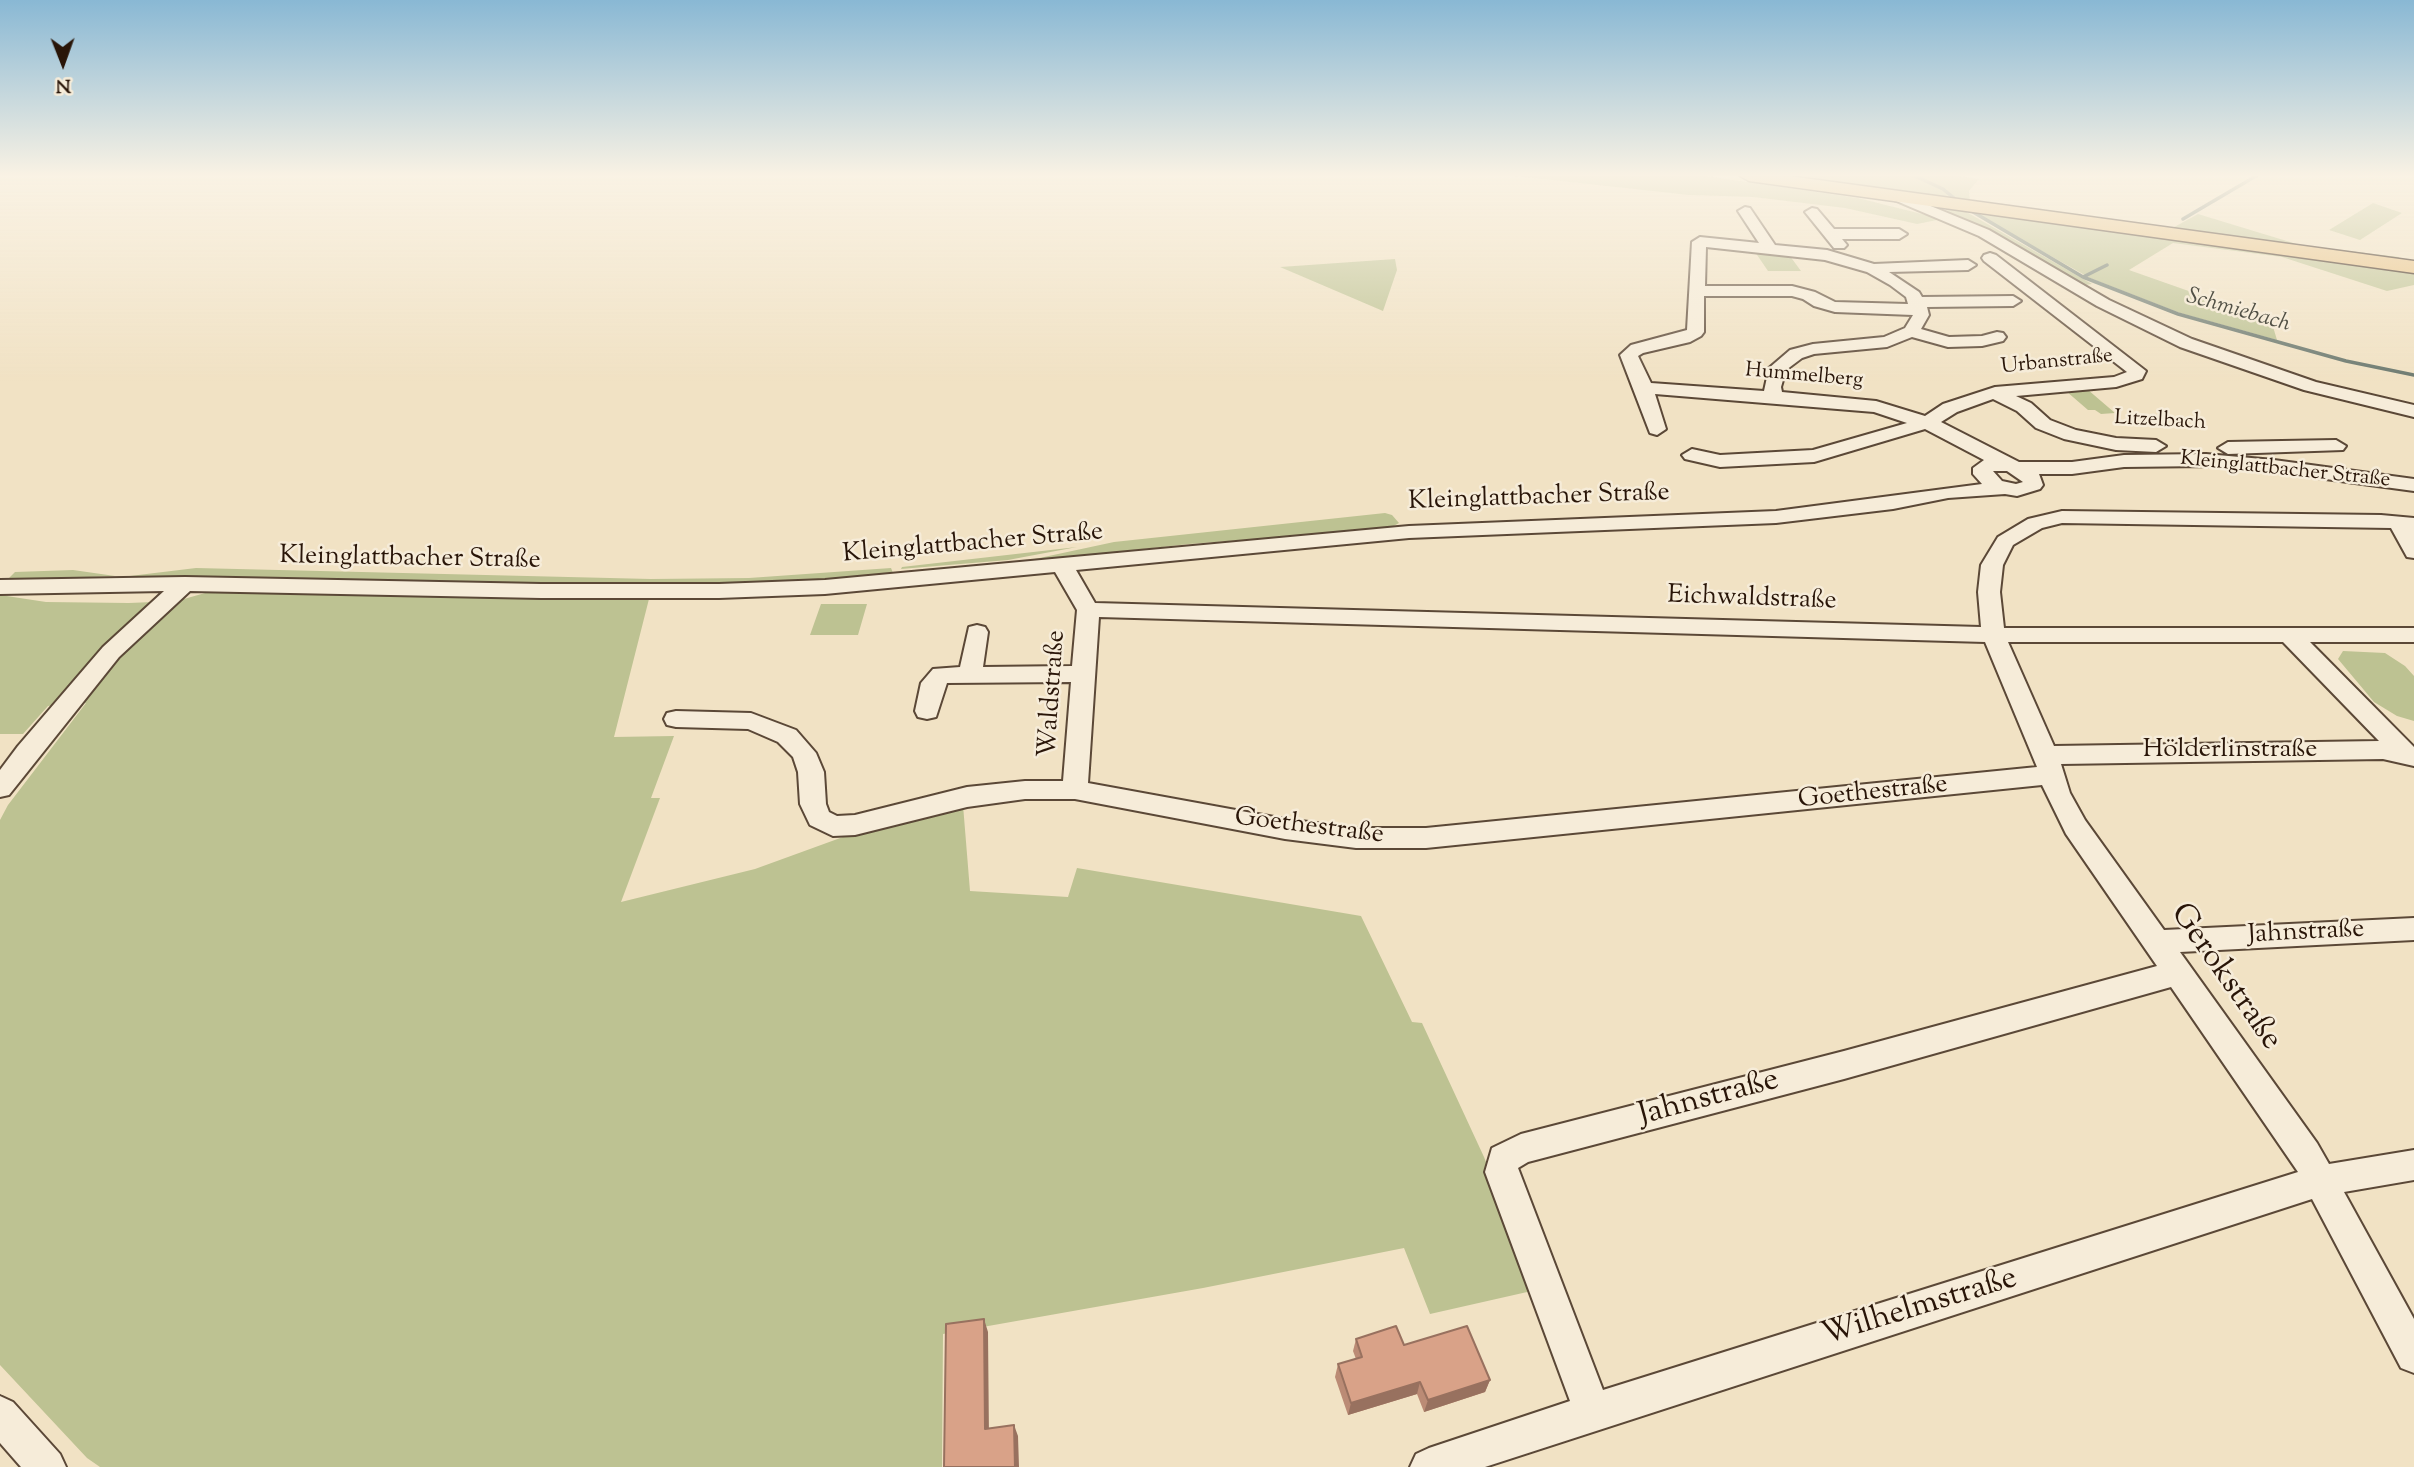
<!DOCTYPE html>
<meta charset="utf-8">
<style>
body{margin:0}
#map{position:relative;width:2414px;height:1467px;overflow:hidden;background:#f1e2c4;font-family:"Sorts Mill Goudy",serif}
canvas{display:block}
.north{position:absolute;left:28px;top:28px;width:70px;height:70px;-webkit-text-stroke:5px #f6ecd9;paint-order:stroke;rotate:179deg;font-size:19px;font-weight:700;line-height:28px;text-align:center;color:#291508}
.north::after{content:'';display:block;margin:auto;width:24px;height:32px;background:#291508;clip-path:polygon(50% 0,100% 100%,50% 72%,0 100%)}
</style>
<div id="map">
<canvas width="2414" height="1467"></canvas>
<div class="north">N</div>
</div>
<script>
const context = document.querySelector('canvas').getContext('2d');
context.lineJoin = 'round';
function paint(path, color) { context.fillStyle = color; context.fill(path, 'evenodd'); }
const poly = rows => new Path2D(rows.map(r => 'M' + r).join(''));
function stroke(path, color, width, dash) { context.strokeStyle = color; context.lineWidth = width; context.lineCap = dash ? 'butt' : 'round'; context.setLineDash(dash || []); context.stroke(path); }
function label(font, color, halo, rows, align = 'center') {
  context.font = font + ' "Sorts Mill Goudy",serif'; context.lineWidth = 5; context.setLineDash([]); context.textBaseline = 'middle'; context.strokeStyle = halo; context.fillStyle = color; for (const [text, x, y, turn = 0] of rows) {
    context.save(); context.translate(x, y); context.rotate((+turn || 0) * Math.PI / 180); context.textAlign = isNaN(turn) ? turn : align; if (halo) context.strokeText(text, 0, 0); context.fillText(text, 0, 0); context.restore();
  }
}
paint(poly([
 [1515,176,1706,176,1858,198,1942,219,1917,224,1845,208,1753,197,1689,195],
 [1786,176,1959,176,1979,179,1969,191,1970,202],
 [2373,203,2402,213,2360,240,2329,230],
 [1948,207,1963,210,2092,284,2079,286,1950,214,1945,208],
 [1991,213,2414,270,2414,285,2387,291,2282,257,2173,243,2129,270,2271,320,2277,340,2180,313,2090,278,1976,214,1990,216],
 [2198,214,2300,245,2399,257,2397,262,2167,231],
 [1753,249,1787,252,1801,271,1768,271],
 [1395,259,1397,270,1383,311,1280,267],
 [2087,389,2115,413,2101,414,2095,410,2088,410,2066,391],
 [1385,513,1392,515,1399,523,1388,529,1189,544,1016,563,1114,542],
 [1077,547,1008,560,901,569,902,567],
 [196,568,651,579,749,578,891,568,893,573,935,570,899,576,735,586,385,583,304,578,130,576],
 [73,570,115,576,12,580,9,578,15,572],
 [212,591,650,595,614,737,674,736,651,798,660,798,621,902,755,869,854,833,963,805,970,891,1068,897,1077,868,1361,916,1412,1022,1422,1023,1484,1157,1536,1290,1430,1314,1404,1248,1203,1288,943,1334,942,1467,100,1467,87,1458,0,1365,0,820,8,805,86,703,48,706,23,734,0,734,0,595,46,602,129,603,177,601],
 [821,604,867,604,858,635,810,635],
 [2343,651,2385,653,2405,666,2414,676,2414,721,2397,716,2374,702,2338,659]
]), '#bdc292');
stroke(poly([
 [1915,176,1943,189,1960,203],
 [1968,209,2083,277,2178,314,2346,361,2414,375],
 [2183,219,2256,176],
 [2083,277,2107,265]
]), '#6d7a70', 3.5);
const minor = poly([
 [1899,193,1989,230,2109,300,2192,339,2316,382,2414,405,2414,417,2304,390,2180,347,2097,306,1979,236,1894,200,1892,197,1894,194,1899,193],
 [1745,207,1750,208,1775,245,1827,250,1874,264,1968,260,1976,265,1968,270,1889,272,1919,292,1922,297,2013,296,2021,301,2013,306,1927,307,1929,315,1921,329,1949,337,1982,336,1997,332,2003,333,2006,337,2003,341,1982,346,1948,347,1912,337,1887,347,1814,354,1802,358,1786,370,1781,387,1782,392,1876,401,1925,416,1943,404,1995,387,2114,377,2127,372,1984,261,1982,258,1984,255,1990,253,1996,255,2146,371,2142,379,2116,387,2016,396,2031,403,2050,420,2076,430,2116,438,2156,440,2166,446,2156,452,2116,450,2064,439,2036,428,2017,411,1993,399,1957,412,1941,422,2019,462,2072,462,2124,455,2206,454,2274,460,2414,479,2414,491,2274,472,2206,466,2124,467,2072,474,2039,474,2043,485,2040,489,2017,496,2005,494,1948,498,1893,509,1776,523,1409,538,1076,570,1095,603,1981,627,1978,592,1981,565,1998,537,2028,519,2062,511,2381,515,2414,518,2414,558,2407,557,2391,528,2062,523,2042,528,2013,545,2003,565,2000,592,2004,628,2414,628,2414,642,2310,642,2414,747,2414,766,2383,759,2061,764,2070,793,2085,820,2164,930,2414,918,2414,940,2180,952,2317,1143,2329,1164,2414,1150,2414,1180,2344,1192,2414,1319,2414,1373,2401,1368,2312,1199,1485,1467,1410,1467,1416,1454,1429,1448,1570,1401,1485,1172,1492,1148,1521,1134,1844,1051,2157,966,2066,834,2042,785,1426,848,1356,848,1285,839,1075,799,1025,799,967,807,855,835,833,836,810,825,800,804,798,772,793,757,778,742,748,729,676,727,667,725,664,719,667,713,676,711,751,713,796,730,816,753,824,772,826,804,829,812,837,816,855,815,967,787,1025,781,1063,781,1071,682,947,683,936,717,927,719,918,717,915,711,921,683,933,669,960,667,969,627,977,625,985,627,988,632,983,667,1072,666,1077,610,1055,572,825,594,719,598,541,598,190,591,119,657,9,795,0,797,0,770,18,746,103,647,164,591,0,594,0,580,185,577,541,584,719,584,825,580,1409,526,1776,511,1982,484,1973,474,1973,468,1984,460,1925,429,1814,462,1720,467,1685,459,1682,455,1692,449,1720,455,1813,450,1907,423,1874,412,1655,394,1666,429,1657,435,1650,433,1620,355,1631,345,1687,330,1692,242,1700,237,1759,243,1738,211,1745,207],
 [1706,247,1825,260,1867,272,1890,285,1906,297,1908,304,1835,302,1815,292,1792,286,1705,286,1706,247],
 [1704,296,1792,296,1803,299,1814,306,1835,312,1913,315,1905,328,1884,337,1813,344,1790,350,1769,368,1764,391,1651,383,1638,356,1643,353,1690,342,1701,336,1704,332,1704,296],
 [1993,471,2007,471,2023,482,2016,484,2002,481,1993,471],
 [1099,617,1985,642,2037,767,1426,828,1356,828,1285,819,1088,783,1099,617],
 [2008,642,2283,642,2379,741,2054,746,2008,642],
 [2171,987,2298,1172,1603,1390,1518,1168,1528,1162,1844,1079,2171,987],
 [1812,208,1817,209,1834,229,1899,229,1907,234,1899,239,1842,239,1847,245,1844,248,1834,248,1805,212,1812,208],
 [2336,440,2346,446,2343,450,2228,454,2218,448,2228,442,2336,440],
 [0,1396,13,1402,60,1454,66,1467,21,1467,0,1443,0,1396]
]);
const major = poly([
 [1740,176,1789,176,2414,261,2414,273,1749,181,1740,176]
]);
stroke(minor, '#5b4837', 4);
stroke(major, '#291508', 3);
paint(minor, '#f6ecd9');
paint(major, '#e8c182');
paint(poly([
 [1356,1339,1490,1380,1485,1392,1424,1412,1417,1394,1348,1415,1335,1377,1338,1364,1356,1359,1353,1351]
]), '#bb8b75');
paint(poly([
 [984,1319,988,1332,989,1440,985,1429],
 [1490,1380,1485,1392,1424,1412,1428,1400],
 [1420,1382,1417,1394,1348,1415,1351,1403],
 [1014,1425,1018,1436,1019,1467,1015,1467]
]), '#98715f');
const building = poly([
 [984,1319,985,1429,1014,1425,1015,1467,944,1467,946,1324,984,1319],
 [1396,1326,1404,1345,1467,1326,1490,1380,1428,1400,1420,1382,1351,1403,1338,1364,1362,1357,1356,1339,1396,1326]
]);
paint(building, '#d9a288');
stroke(building, '#98715f', 2);
const sky = context.createLinearGradient(0, 0, 0, 381);
sky.addColorStop(0, '#89b8d4');
sky.addColorStop(0.46, '#f9f2e4');
sky.addColorStop(1, '#f9f2e400');
context.fillStyle = sky;
context.fillRect(0, 0, 2414, 381);
label('21px', '#291508', '#f6ecd9', [
 ["Urbanstraße",2057,363,-6],
 ["Hummelberg",1804,377,5],
 ["Litzelbach",2160,422,3],
 ["Kleinglattbacher Straße",2285,471,6]
]);
label('italic 23px', '#515045', '#f6ecd9', [
 ["Schmiebach",2238,312,16]
]);
label('26px', '#291508', '#f6ecd9', [
 ["Kleinglattbacher Straße",1539,499,-2],
 ["Kleinglattbacher Straße",973,545,-5],
 ["Kleinglattbacher Straße",410,560,1],
 ["Eichwaldstraße",1752,600,2],
 ["Waldstraße",1054,694,-86],
 ["Hölderlinstraße",2230,752],
 ["Goethestraße",1873,794,-6],
 ["Goethestraße",1309,828,7],
 ["Jahnstraße",2306,934,-3]
]);
label('32px', '#291508', '#f6ecd9', [
 ["Gerokstraße",2224,978,55],
 ["Jahnstraße",1709,1100,-15],
 ["Wilhelmstraße",1920,1309,-17]
]);
</script>
